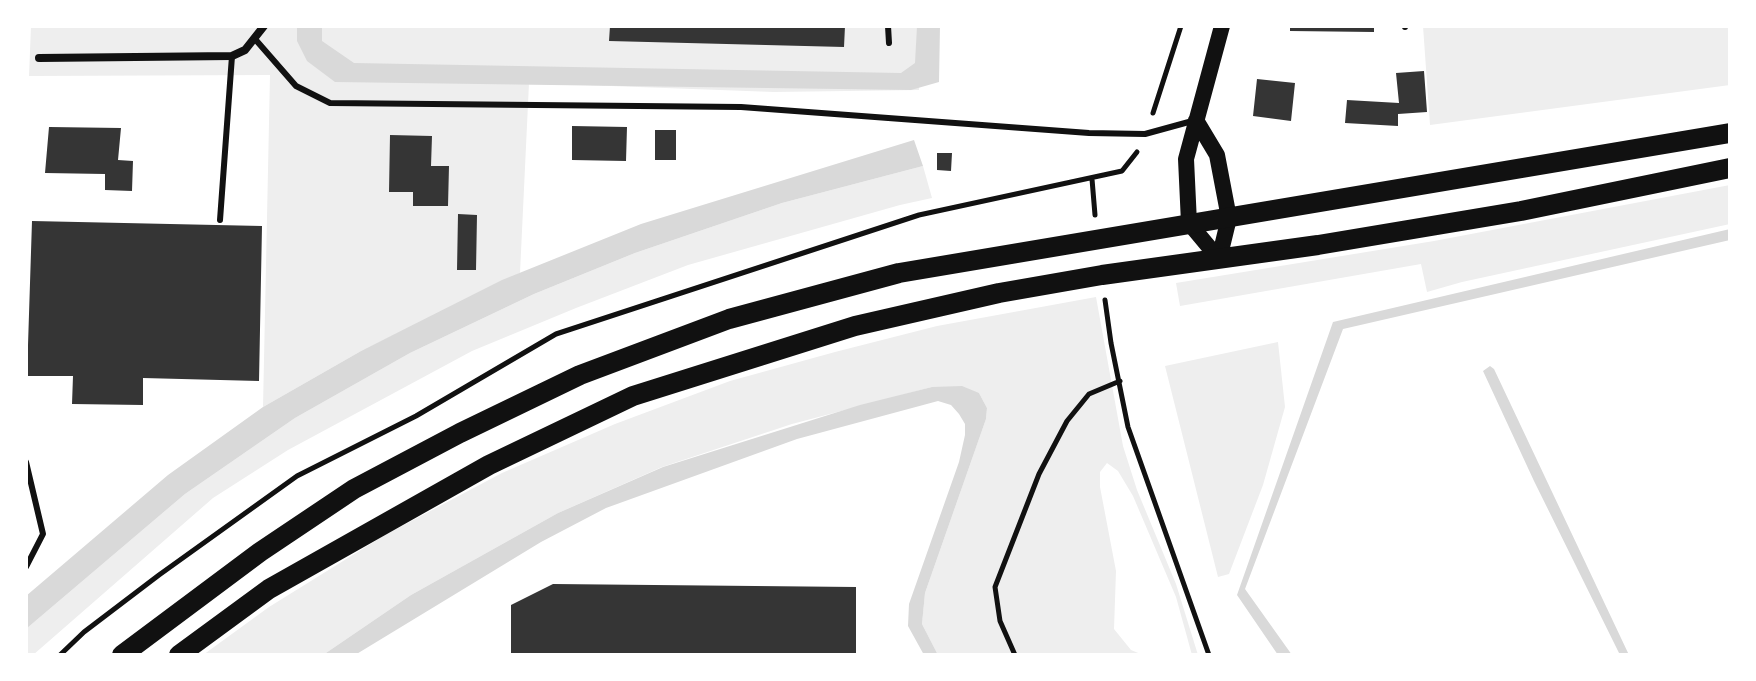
<!DOCTYPE html>
<style>
body{margin:0}
#map{position:relative;width:1756px;height:681px;overflow:hidden;background:#fff;font-family:"PT Sans",sans-serif}
canvas{display:block}
.frame{position:absolute;inset:0;border:28px solid #fff;pointer-events:none}
</style>
<div id="map">
<canvas width="1756" height="681"></canvas>
<div class="frame"></div>
</div>
<script>
const context = document.querySelector('canvas').getContext('2d');
context.lineJoin = 'round';
function paint(path, color) { context.fillStyle = color; context.fill(path, 'evenodd'); }
const poly = rows => new Path2D(rows.map(r => 'M' + r).join(''));
function stroke(path, color, width, dash) { context.strokeStyle = color; context.lineWidth = width; context.lineCap = dash ? 'butt' : 'round'; context.setLineDash(dash || []); context.stroke(path); }
paint(poly([
 [31,26,923,26,919,90,774,92,529,83,520,273,361,351,263,407,270,75,29,76],
 [1423,26,1730,26,1730,85,1430,125],
 [923,166,932,198,900,205,688,265,576,308,472,351,288,450,213,498,33,655,26,655,26,629,185,494,295,418,410,353,534,294,635,253,782,203],
 [1730,185,1730,224,1462,282,1427,292,1421,264,1180,306,1176,283,1434,241],
 [1096,297,1123,446,1137,490,1176,584,1198,655,1192,655,1176,597,1133,496,1118,471,1107,463,1100,472,1100,487,1116,571,1114,629,1131,650,1143,655,938,655,922,624,925,593,986,419,987,408,979,393,932,387,792,424,662,467,558,513,411,595,323,655,203,655,269,607,385,535,502,473,615,424,730,381,835,352,937,326],
 [1278,342,1285,407,1263,485,1229,574,1218,577,1165,366]
]), '#eee');
paint(poly([
 [297,26,322,26,322,41,354,63,901,73,915,63,917,26,940,26,939,82,911,90,335,82,307,61,297,41],
 [914,140,923,166,782,203,635,253,534,294,410,353,295,418,185,494,26,629,26,596,168,475,263,407,361,351,502,280,641,224],
 [1730,229,1730,240,1343,329,1245,589,1292,655,1278,655,1237,595,1333,322],
 [1490,366,1494,369,1629,655,1620,655,1534,481,1483,371],
 [962,386,979,393,987,408,986,419,925,593,922,624,938,655,924,655,908,626,909,604,959,462,965,435,965,424,959,414,951,405,938,401,797,439,606,508,541,542,355,655,323,655,411,595,558,513,663,467,860,405,932,387]
]), '#d9d9d9');
paint(poly([
 [610,26,845,26,844,47,609,41],
 [1290,26,1374,26,1374,32,1290,31],
 [1424,71,1427,112,1398,114,1398,126,1345,123,1347,100,1399,103,1396,73],
 [1257,79,1295,83,1291,121,1253,116],
 [572,126,627,127,626,161,572,160],
 [49,127,121,128,118,160,133,161,132,191,105,190,105,174,45,173],
 [655,130,676,130,676,160,655,160],
 [390,135,432,136,431,166,449,166,448,206,413,206,413,192,389,192],
 [937,153,952,153,951,171,937,170],
 [458,214,477,215,476,270,457,270],
 [32,221,262,226,259,381,143,378,143,405,72,404,73,376,27,376],
 [553,584,856,587,856,655,511,655,511,605]
]), '#353535');
stroke(poly([
 [1153,113,1181,26],
 [1092,179,1095,215],
 [1105,300,1111,343,1128,427,1209,655],
 [60,655,84,632,159,575,297,476,416,416,556,334,919,215,1122,171,1137,152],
 [1015,655,1000,621,995,587,1039,474,1067,421,1089,394,1120,381]
]), '#111', 5);
stroke(poly([
 [888,26,889,43],
 [1405,26,1405,27],
 [255,39,296,86,330,103,741,107,1089,133,1145,134,1196,120],
 [220,220,232,56],
 [26,462,43,534,26,567]
]), '#111', 6);
stroke(poly([
 [39,58,232,56,245,50,264,26]
]), '#111', 8);
stroke(poly([
 [1196,120,1217,155,1229,218,1219,259],
 [1219,259,1189,223,1186,159,1222,26]
]), '#111', 16);
stroke(poly([
 [122,655,260,552,354,489,460,433,580,375,729,319,899,273,1730,133],
 [179,655,269,589,489,465,633,396,855,326,999,293,1102,275,1318,245,1521,211,1730,168]
]), '#111', 20);
</script>
